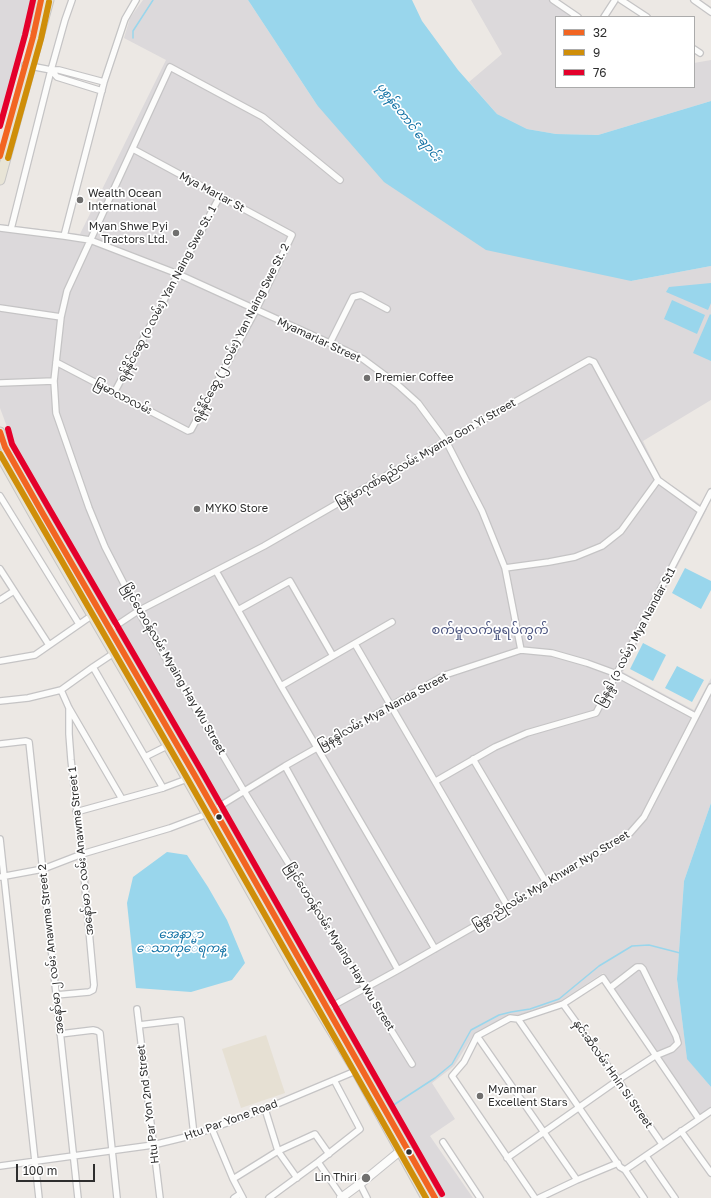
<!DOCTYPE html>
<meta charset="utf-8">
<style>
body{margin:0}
#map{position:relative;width:711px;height:1198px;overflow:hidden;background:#ece8e4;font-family:"Golos Text",sans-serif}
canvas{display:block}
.legend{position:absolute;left:555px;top:16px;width:140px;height:72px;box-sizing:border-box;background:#fff;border:1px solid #ababab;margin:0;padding:5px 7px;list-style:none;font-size:12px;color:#2e2e2e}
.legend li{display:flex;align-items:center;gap:8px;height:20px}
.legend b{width:20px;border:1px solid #ababab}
.scale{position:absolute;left:16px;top:1164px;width:79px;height:18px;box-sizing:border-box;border:2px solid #2e2e2e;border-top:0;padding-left:5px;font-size:12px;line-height:14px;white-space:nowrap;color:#2e2e2e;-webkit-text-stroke:3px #fff;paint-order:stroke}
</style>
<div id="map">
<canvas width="711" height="1198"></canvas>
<ul class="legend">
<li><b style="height:5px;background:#f26522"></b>32</li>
<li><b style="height:5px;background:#cf8e09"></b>9</li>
<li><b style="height:5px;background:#e4002b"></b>76</li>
</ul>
<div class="scale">100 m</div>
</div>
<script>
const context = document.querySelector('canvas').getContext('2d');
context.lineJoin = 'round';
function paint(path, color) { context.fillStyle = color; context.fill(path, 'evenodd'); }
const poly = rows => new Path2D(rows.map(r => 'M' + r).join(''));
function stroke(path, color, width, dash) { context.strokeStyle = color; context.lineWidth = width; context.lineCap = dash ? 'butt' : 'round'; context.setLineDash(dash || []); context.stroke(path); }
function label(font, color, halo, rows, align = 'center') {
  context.font = font + ' "Golos Text","Noto Sans Myanmar",sans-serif'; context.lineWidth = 3.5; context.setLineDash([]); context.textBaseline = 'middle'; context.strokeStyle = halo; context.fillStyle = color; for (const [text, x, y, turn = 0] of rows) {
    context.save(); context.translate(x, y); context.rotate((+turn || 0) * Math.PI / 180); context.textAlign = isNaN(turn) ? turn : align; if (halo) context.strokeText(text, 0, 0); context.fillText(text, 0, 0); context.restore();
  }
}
paint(poly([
 [0,0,34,0,0,116],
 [143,0,248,0,317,105,631,281,711,266,711,400,643,441,661,478,707,509,623,672,694,710,711,678,711,803,684,881,677,979,687,1058,711,1087,711,1108,701,1116,603,973,559,1002,522,1015,510,1015,474,1034,454,1066,432,1083,455,1119,430,1136,473,1198,445,1198,16,451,0,408,0,224,80,234,166,60,124,38,130,18],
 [471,0,549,0,575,17,556,17,556,87,694,87,694,63,711,60,711,101,598,135,556,134,527,129,497,114,469,82,502,54]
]), '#dcd9db');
paint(poly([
 [266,1035,285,1093,241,1108,222,1049]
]), '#e6e0d3');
paint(poly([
 [248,0,412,0,422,21,458,70,497,114,527,129,556,134,598,135,711,101,711,266,631,281,486,250,384,182,317,105],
 [711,283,711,303,708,310,666,292,669,287],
 [672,300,705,315,697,334,664,319],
 [710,314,711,315,711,361,693,353],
 [685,568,711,581,711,590,701,609,672,593],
 [643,643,666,655,653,681,630,669],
 [677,666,704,680,692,702,665,688],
 [711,803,711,1087,687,1059,677,979,684,881],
 [167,852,187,855,208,887,227,920,245,963,232,980,191,992,136,988,127,903,133,877]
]), '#99d6ec');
stroke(poly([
 [133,38,133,31,153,0],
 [392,1106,435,1078,452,1064,471,1030,499,1015,511,1012,530,1009,559,999,599,966,632,946,649,945,680,953]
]), '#99d6ec', 1.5);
const street = poly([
 [553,0,578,17],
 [621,0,647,17],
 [694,0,711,12],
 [604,17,615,0],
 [694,49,700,53],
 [25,65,51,70,59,70,104,82],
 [51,70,57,77,102,91],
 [340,180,263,117,170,67,67,291,61,317,54,381,56,413,89,508,105,547,138,611,244,791,412,1064],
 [0,228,64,236,90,240,178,274,347,351,363,359,398,385,418,403,446,441,482,511,505,568,521,650],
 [11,229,51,70,65,20,72,0],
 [64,236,104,82,125,19,136,0],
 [0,308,61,317],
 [330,343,353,297,361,295,387,309],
 [56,362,188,431,191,430,256,310,292,235,133,149],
 [0,383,54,381],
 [114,393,220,196],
 [0,496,79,624],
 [505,568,549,562,575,557,602,546,621,531,658,480],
 [0,569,49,645],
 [216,571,281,686,435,949],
 [0,600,14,591],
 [238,610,290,581,333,656,281,686],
 [108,631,138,611,264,546,446,441,589,360,594,362,658,480,701,511],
 [355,644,508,907],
 [333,656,392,622],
 [0,661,35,655,94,614],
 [93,667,163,788],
 [61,690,69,708,122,799],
 [0,701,28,698,61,690,93,667,114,653],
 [0,744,26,741,29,742,78,1198],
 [145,757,167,746],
 [473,759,547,884],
 [285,766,398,970],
 [436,781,495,747,527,733,596,713,711,492],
 [76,812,163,788,187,779],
 [0,839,39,1198],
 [0,877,43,869,82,854,170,828,207,814,285,766,445,675,521,650,552,653,587,663,617,674,695,716],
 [56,995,89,992,93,990,94,985,82,854,71,760,69,734,69,708],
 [563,1004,618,1080,662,1144],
 [137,1009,160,1198],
 [327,1009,398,970,508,907,630,833,644,817,711,687],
 [518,1019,620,1167,625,1170,644,1198],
 [139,1025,181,1020,194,1135],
 [60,1034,93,1030,97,1031,100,1033,117,1198],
 [477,1036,577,1180],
 [265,1109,278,1151,297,1178],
 [212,1129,233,1179,243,1198],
 [681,1131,711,1173],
 [443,1142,480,1198],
 [646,1156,675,1198],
 [507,1158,618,1080,655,1056,672,1049,678,1043,676,1036,671,1026,643,969,641,967,637,967,610,988],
 [318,1162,342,1197],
 [0,1166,153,1145,194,1135,265,1109,358,1070],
 [625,1170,711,1111],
 [233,1179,278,1151,315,1134,329,1154],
 [360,1184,367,1198],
 [234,1198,240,1194],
 [269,1198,318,1162,360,1129,334,1080],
 [535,1198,452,1076,464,1062,477,1036,510,1018,518,1019,563,1004,603,978,699,1119],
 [539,1198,577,1180,618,1163]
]);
const secondary = poly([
 [341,1198,360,1184,405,1147]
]);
const primary = poly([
 [35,29,41,0],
 [0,180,49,0],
 [0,432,5,447,43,514,194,774,435,1198],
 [0,455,36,519,187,779,296,972,356,1071,426,1198]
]);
stroke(street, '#c5c4c5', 8);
stroke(secondary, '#c5c4c5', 10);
stroke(primary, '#c6c5c4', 11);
stroke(street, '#fcfcfb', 5.5);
stroke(secondary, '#fcfcfb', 8);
stroke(primary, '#e8e4d6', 9);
stroke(poly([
 [0,156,33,37,41,0],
 [0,432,5,447,43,514,194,774,435,1198]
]), '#f26522', 6);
stroke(poly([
 [8,158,41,39,49,2],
 [0,454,187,778,426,1198]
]), '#cf8e09', 6);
stroke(poly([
 [0,126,25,35,33,0],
 [8,429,12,444,50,510,201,770,442,1194]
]), '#e4002b', 6);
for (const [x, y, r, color] of [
 [80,200,4,"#706f6e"],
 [176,233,4,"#706f6e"],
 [367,378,4,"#706f6e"],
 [197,509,4,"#706f6e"],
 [219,817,3.5,"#2e2e2e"],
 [480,1096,4,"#706f6e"],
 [409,1152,3.5,"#2e2e2e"],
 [366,1178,5,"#706f6e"]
]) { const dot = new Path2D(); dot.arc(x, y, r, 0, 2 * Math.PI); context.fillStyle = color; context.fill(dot); stroke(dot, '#fff', 1.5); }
label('11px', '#2e2e2e', '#fff', [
 ["Mya Marlar St",212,192,28],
 ["ရန်နိုင်ဆွေ (၁ လမ်း) Yan Naing Swe St. 1",167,294,-62],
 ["ရန်နိုင်ဆွေ (၂ လမ်း) Yan Naing Swe St. 2",241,333,-63],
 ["Myamarlar Street",319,340,25],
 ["မြမာလာလမ်း",123,397,27],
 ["မြန်မာဂုဏ်ရည်လမ်း Myama Gon Yi Street",426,453,-30],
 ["မြနန္ဒါ (၁ လမ်း) Mya Nandar St1",636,637,-62],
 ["မြိုင်ဟေဝန်လမ်း Myaing Hay Wu Street",174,669,60],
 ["မြနန္ဒါလမ်း Mya Nanda Street",383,711,-29],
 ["အနော်မာ ၁ လမ်း Anawma Street 1",81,851,-96],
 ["မြခွာညိုလမ်း Mya Khwar Nyo Street",551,880,-31],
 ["မြိုင်ဟေဝန်လမ်း Myaing Hay Wu Street",340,947,58],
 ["အနော်မာ ၂ လမ်း Anawma Street 2",51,949,-96],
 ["နှင်းဆီလမ်း Hnin Si Street",613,1074,55],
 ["Htu Par Yon 2nd Street",148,1104,-97],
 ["Htu Par Yone Road",231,1120,-20]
]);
label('11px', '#2e2e2e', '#fff', [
 ["Wealth Ocean",88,194],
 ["International",88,207],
 ["Myan Shwe Pyi",168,227,"right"],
 ["Tractors Ltd.",168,240,"right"],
 ["Premier Coffee",375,378],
 ["MYKO Store",205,509],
 ["Myanmar",488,1090],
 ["Excellent Stars",488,1103],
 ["Lin Thiri",357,1178,"right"]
], 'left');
label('italic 12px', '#0d6fa3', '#fff', [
 ["ပုစွန်တောင် ချောင်း",409,122,52],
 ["အေနာ္မာ",181,934],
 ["ေသာက္ေရကန္",181,948]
]);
label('13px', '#4d5680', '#fff', [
 ["စက်မှုလက်မှုရပ်ကွက်",490,630]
]);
</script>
